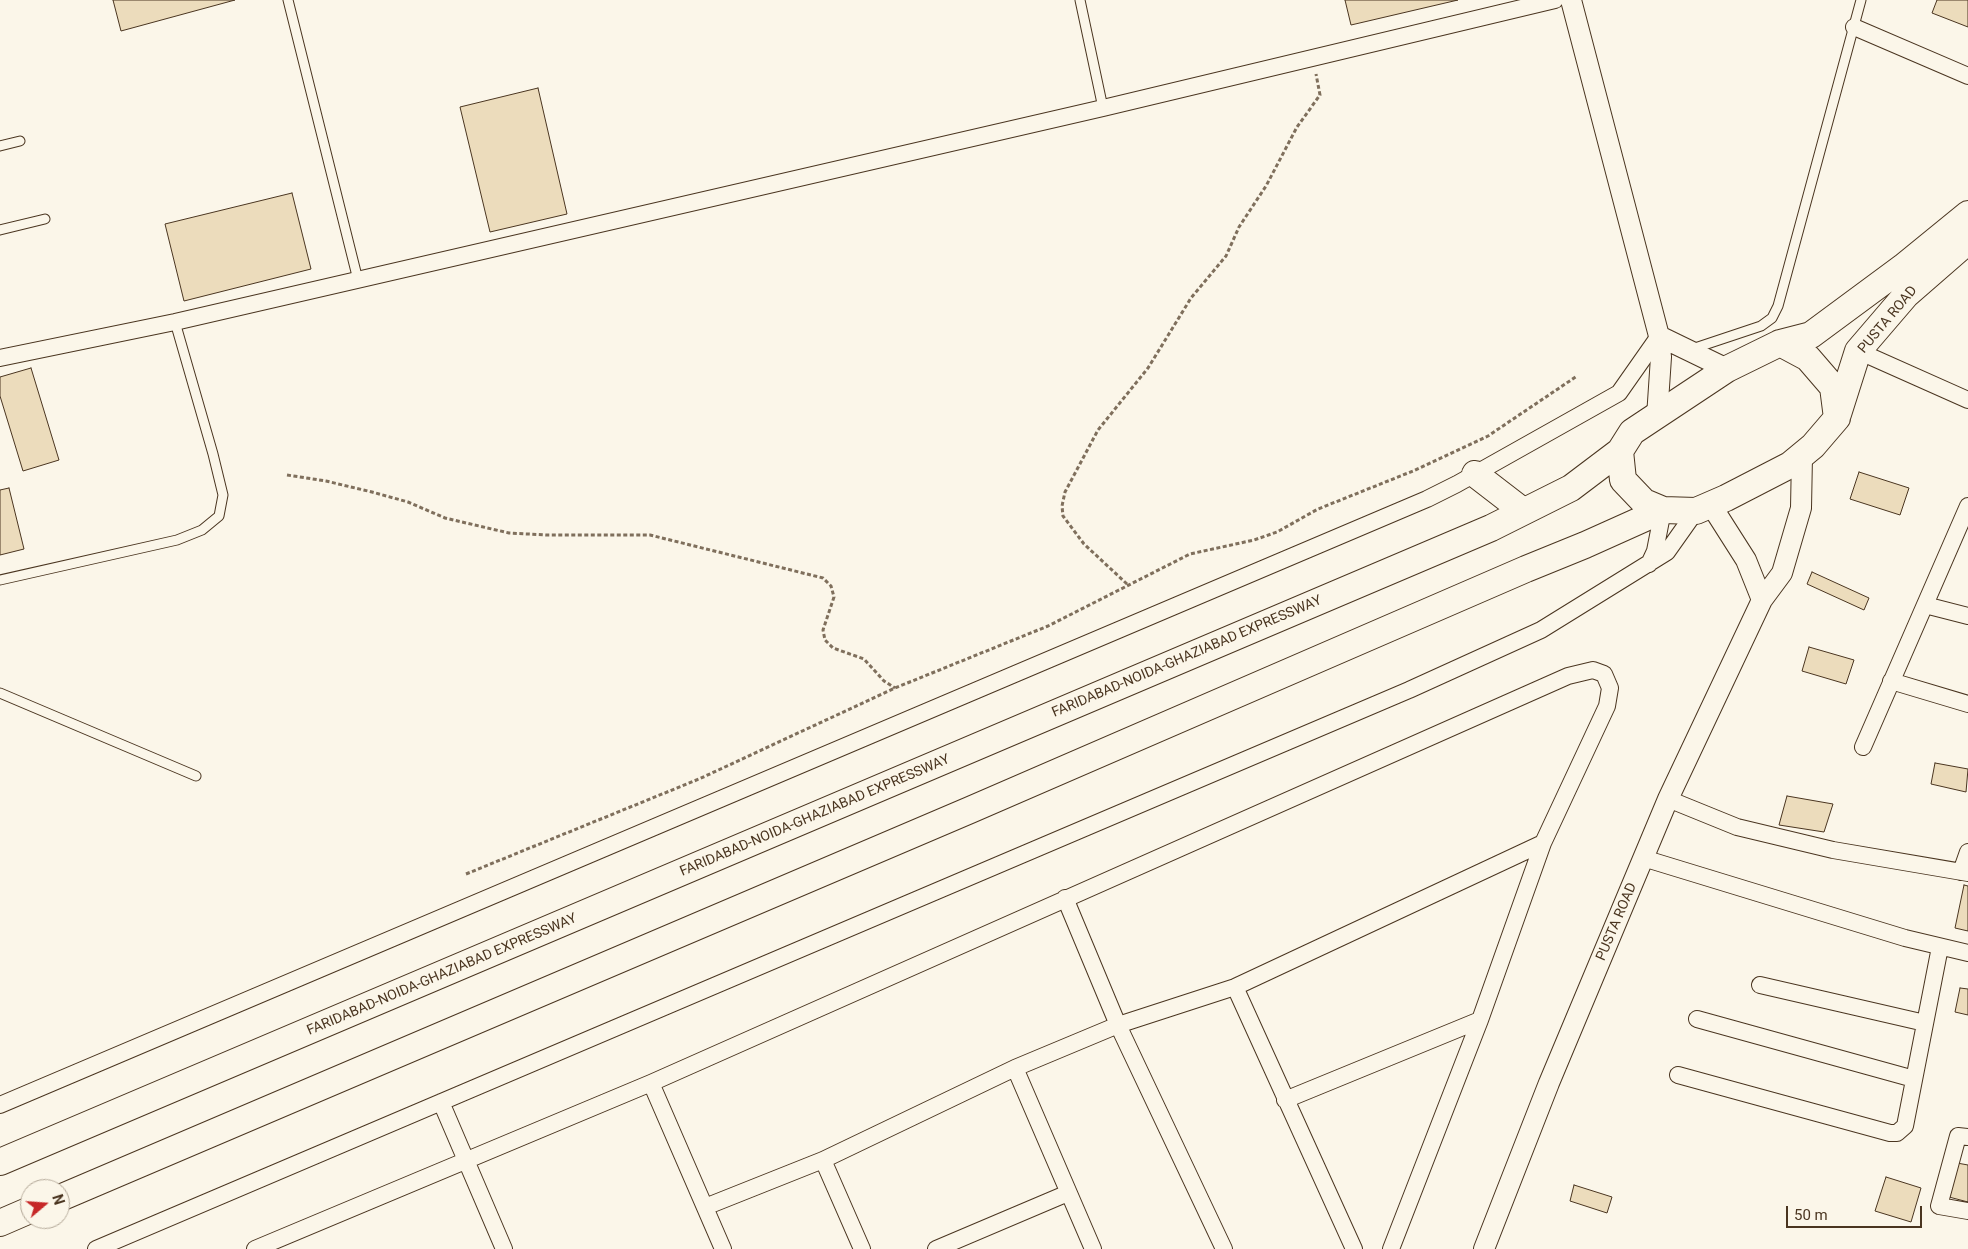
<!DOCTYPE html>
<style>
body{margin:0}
#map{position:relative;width:1968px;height:1249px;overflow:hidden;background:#fbf6e9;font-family:Roboto,sans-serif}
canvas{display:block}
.north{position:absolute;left:20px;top:1179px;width:50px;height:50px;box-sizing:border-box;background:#fbf6e9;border:1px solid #b4a999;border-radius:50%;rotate:72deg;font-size:14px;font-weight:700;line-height:20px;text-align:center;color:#4a3520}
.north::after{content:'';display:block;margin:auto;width:18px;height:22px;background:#c62828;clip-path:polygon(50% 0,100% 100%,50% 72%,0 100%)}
.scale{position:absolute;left:1786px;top:1206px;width:136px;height:22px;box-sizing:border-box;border:2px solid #4a3520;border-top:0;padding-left:6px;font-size:15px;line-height:18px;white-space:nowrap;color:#4a3520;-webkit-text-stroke:4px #fbf6e9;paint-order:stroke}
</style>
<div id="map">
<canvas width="1968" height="1249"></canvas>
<div class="north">N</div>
<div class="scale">50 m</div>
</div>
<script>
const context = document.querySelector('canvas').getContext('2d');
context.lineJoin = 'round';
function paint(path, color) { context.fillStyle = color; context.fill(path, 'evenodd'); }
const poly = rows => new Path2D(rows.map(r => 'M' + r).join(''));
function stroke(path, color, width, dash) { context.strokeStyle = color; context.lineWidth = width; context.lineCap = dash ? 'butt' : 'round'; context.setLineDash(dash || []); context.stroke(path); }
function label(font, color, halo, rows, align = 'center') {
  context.font = font + ' Roboto,sans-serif'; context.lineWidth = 4; context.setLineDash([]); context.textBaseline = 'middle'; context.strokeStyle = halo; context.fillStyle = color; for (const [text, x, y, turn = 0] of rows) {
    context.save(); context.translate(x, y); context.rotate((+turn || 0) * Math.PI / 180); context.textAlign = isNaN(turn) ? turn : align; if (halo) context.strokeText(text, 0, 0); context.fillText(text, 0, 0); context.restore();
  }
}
const building = poly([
 [113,0,235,0,121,31,113,0],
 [1345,0,1458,0,1351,25,1345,0],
 [1937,0,1968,0,1968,27,1932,13,1937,0],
 [538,88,567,214,490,232,460,107,538,88],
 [292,193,311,269,184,301,165,224,292,193],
 [31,368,59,460,23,471,0,396,0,377,31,368],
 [1859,472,1909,488,1900,515,1850,499,1859,472],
 [9,488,24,549,0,555,0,490,9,488],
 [1812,572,1869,598,1864,610,1807,584,1812,572],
 [1809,647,1854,660,1846,684,1802,671,1809,647],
 [1935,763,1968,769,1966,792,1931,784,1935,763],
 [1787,796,1833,804,1824,832,1779,825,1787,796],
 [1964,885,1968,886,1968,931,1955,928,1964,885],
 [1960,988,1968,989,1968,1015,1955,1012,1960,988],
 [1957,1163,1968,1165,1968,1202,1949,1197,1957,1163],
 [1886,1177,1921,1188,1911,1222,1875,1211,1886,1177],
 [1574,1185,1612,1197,1607,1213,1570,1201,1574,1185]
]);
paint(building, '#ecdcbc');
stroke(building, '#4a3520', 1);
const service = poly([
 [288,0,358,280],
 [1080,0,1103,108],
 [0,146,20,141],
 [0,230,45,219],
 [1692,349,1761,326,1772,318,1778,306,1861,0],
 [0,580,177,540,202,530,219,516,223,495,213,454,175,322],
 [0,693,196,776]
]);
const minor = poly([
 [1854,27,1968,76],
 [1858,351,1968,400],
 [0,358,175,322,1103,108,1555,0],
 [1649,564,1655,551,1663,510],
 [1925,605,1968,616],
 [1891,681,1968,704],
 [1863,747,1968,506],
 [1668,799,1737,827,1833,850,1968,873],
 [1643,858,1905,938,1968,953],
 [1961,872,1968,852],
 [1065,898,1118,1025,1224,1249],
 [1760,985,1925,1023],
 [1235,987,1354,1249],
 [1697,1019,1914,1079],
 [1015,1068,1118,1025,1235,987,1543,843],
 [1678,1075,1890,1133,1897,1133,1905,1126,1940,947],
 [651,1083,723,1249],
 [1285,1100,1480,1020],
 [441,1102,504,1249],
 [0,1105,1427,499,1457,484,1619,393,1659,336],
 [1968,1137,1958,1136,1939,1206,1968,1211],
 [823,1160,862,1249],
 [705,1207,823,1160,1015,1068,1093,1249],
 [96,1249,1409,690,1541,630,1667,552,1696,511],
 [255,1249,651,1083,1568,676,1593,670,1604,674,1610,688,1607,706,1543,843,1480,1020,1391,1249],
 [936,1249,1068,1193]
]);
const tertiary = poly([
 [1571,0,1659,336,1661,357,1657,417],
 [1659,336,1727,369],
 [1711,505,1746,560,1762,600],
 [1484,1249,1549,1083,1668,799,1762,600,1782,573,1801,508,1802,456]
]);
const primary = poly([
 [1838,414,1858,351,1906,295,1968,241],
 [1475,474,1523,511],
 [1663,510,1644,502,1623,480,1620,451,1632,432,1727,369,1780,343,1811,335,1903,267,1968,214],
 [0,1162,1491,528,1571,488,1620,451],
 [60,1198,970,810,1526,569,1585,545,1663,510,1696,511,1726,498,1790,465,1813,446,1837,418,1833,387,1808,358,1780,343],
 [0,1223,30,1210]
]);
stroke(service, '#4a3520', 11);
stroke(minor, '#4a3520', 18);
stroke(tertiary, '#4a3520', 22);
stroke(primary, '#4a3520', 28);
stroke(poly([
 [287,475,326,481,372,492,408,502,445,518,509,533,547,535,650,535,823,578,831,586,834,597,823,630,825,640,833,648,864,659,884,681,895,688],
 [1127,584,1084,544,1063,516,1062,506,1065,492,1098,430,1148,368,1191,298,1226,256,1239,227,1266,186,1297,127,1320,95,1316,74],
 [466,874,699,779,895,688,1048,626,1190,554,1254,540,1277,532,1318,509,1413,471,1488,436,1577,376]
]), '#7f6f5c', 3, [4, 2.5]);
stroke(service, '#fbf6e9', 9);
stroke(minor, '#fbf6e9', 16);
stroke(tertiary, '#fbf6e9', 20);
stroke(primary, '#fbf6e9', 26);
label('14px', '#4a3520', '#fbf6e9', [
 ["PUSTA ROAD",1888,320,-50],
 ["FARIDABAD-NOIDA-GHAZIABAD EXPRESSWAY",1187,657,-23],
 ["FARIDABAD-NOIDA-GHAZIABAD EXPRESSWAY",815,816,-23],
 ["PUSTA ROAD",1617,922,-67],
 ["FARIDABAD-NOIDA-GHAZIABAD EXPRESSWAY",442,975,-23]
]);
</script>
